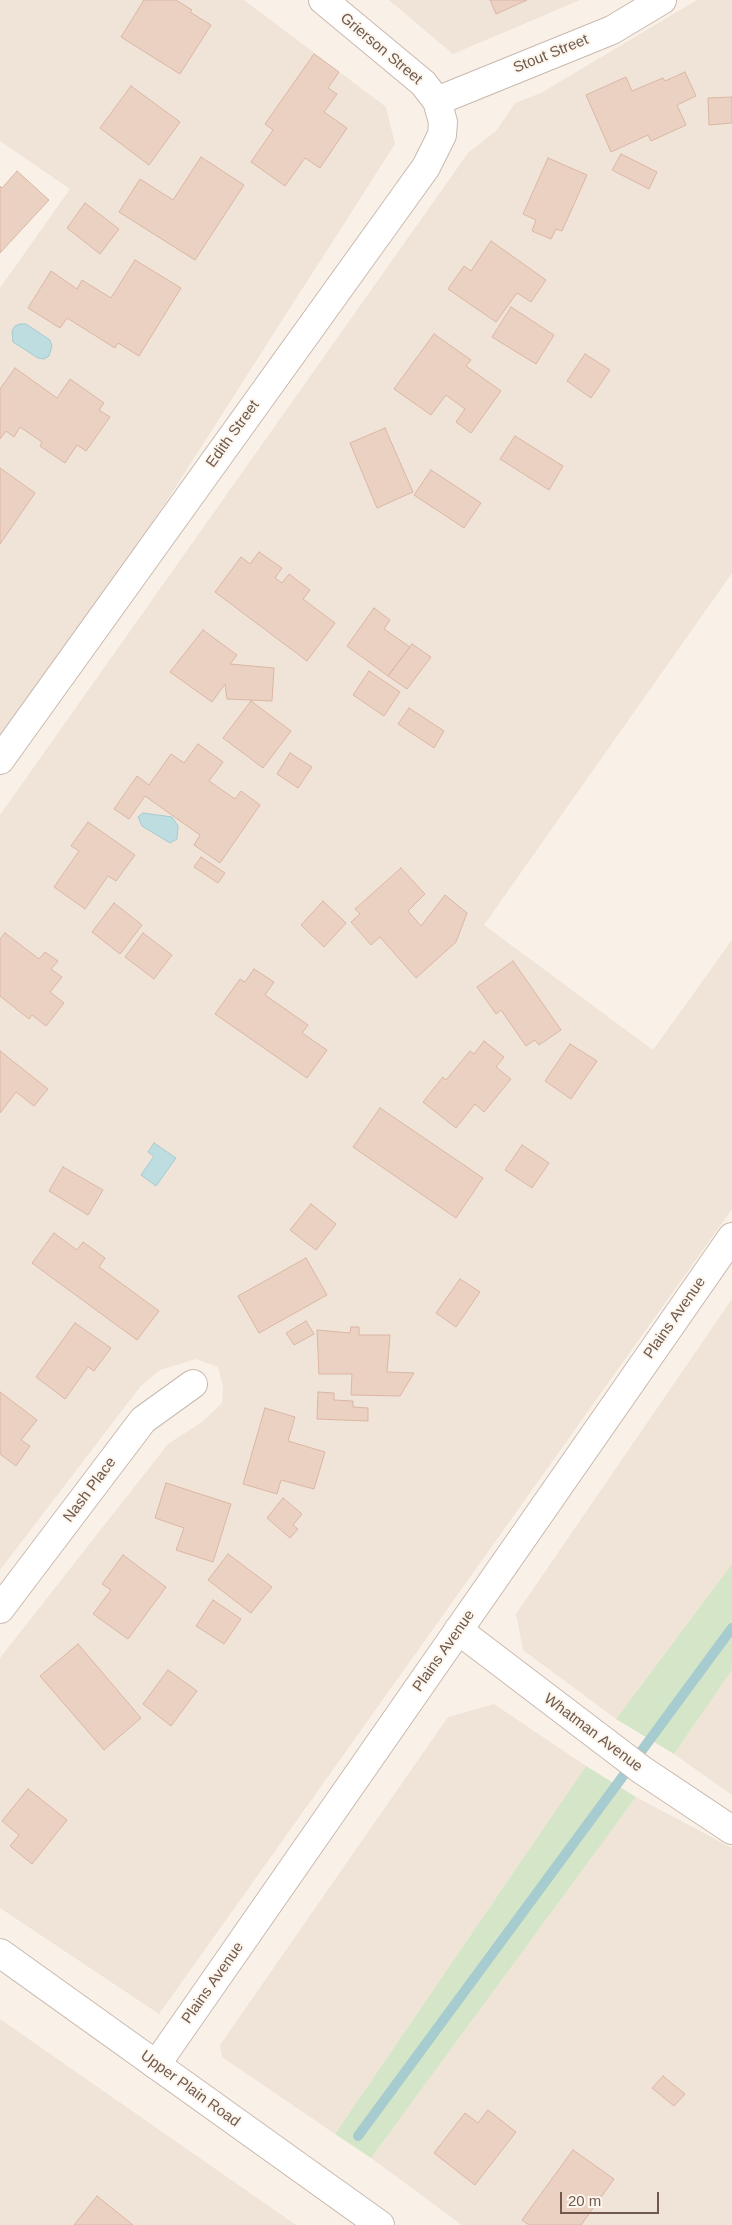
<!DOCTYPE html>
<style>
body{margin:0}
#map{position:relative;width:732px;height:2225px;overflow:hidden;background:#f9f1e7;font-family:Arial,sans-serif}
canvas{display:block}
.scale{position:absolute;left:560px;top:2192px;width:99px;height:22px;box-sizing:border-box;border:2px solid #6f594f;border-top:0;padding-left:6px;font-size:15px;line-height:18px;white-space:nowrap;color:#6f594f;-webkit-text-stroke:4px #fcf6ed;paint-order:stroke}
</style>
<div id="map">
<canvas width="732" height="2225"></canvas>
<div class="scale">20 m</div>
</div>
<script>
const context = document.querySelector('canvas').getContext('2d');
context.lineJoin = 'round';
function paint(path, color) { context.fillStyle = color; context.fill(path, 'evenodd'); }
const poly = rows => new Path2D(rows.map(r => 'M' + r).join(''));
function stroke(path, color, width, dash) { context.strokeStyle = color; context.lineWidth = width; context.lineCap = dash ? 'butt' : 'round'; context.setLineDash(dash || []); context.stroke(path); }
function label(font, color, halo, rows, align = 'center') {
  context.font = font + ' Arial,sans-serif'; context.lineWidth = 4; context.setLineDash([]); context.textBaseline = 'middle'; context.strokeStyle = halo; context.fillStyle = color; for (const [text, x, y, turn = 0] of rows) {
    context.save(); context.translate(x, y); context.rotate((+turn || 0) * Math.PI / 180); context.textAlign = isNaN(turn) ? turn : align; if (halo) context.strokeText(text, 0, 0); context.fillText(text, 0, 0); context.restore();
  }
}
paint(poly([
 [0,0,244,0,386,107,395,144,6,752,0,748,0,288,70,189,0,141],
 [389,0,580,0,453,54],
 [697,0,732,0,732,573,484,925,653,1050,732,940,732,1209,159,2014,0,1908,0,1658,168,1444,202,1422,222,1403,223,1387,218,1367,196,1359,160,1370,140,1387,0,1570,0,815,468,153,497,130,515,103,541,93],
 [732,1299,732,1564,616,1719,523,1650,516,1614],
 [732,1670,732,1795,674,1754],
 [494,1704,586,1766,335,2134,222,2057,220,2045,448,1717],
 [636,1797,732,1848,732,2225,462,2225,371,2158],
 [0,2019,296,2225,0,2225]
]), '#f0e3d7');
paint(poly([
 [732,1564,732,1670,674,1754,616,1719],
 [586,1766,636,1797,371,2158,335,2134]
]), '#d5e5c7');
const water = poly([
 [20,324,26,324,50,340,52,346,49,356,44,359,38,358,13,342,12,331,15,326,20,324],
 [143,813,172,817,178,826,177,839,170,843,142,826,138,817,143,813],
 [154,1143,176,1158,156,1186,141,1175,154,1156,148,1152,154,1143]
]);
paint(water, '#bedde0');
stroke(water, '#a6ccd0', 1);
stroke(poly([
 [358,2136,732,1628]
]), '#a6ccd0', 10);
const building = poly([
 [144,0,176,0,192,10,190,12,211,25,180,74,121,37,144,0],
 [490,0,527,0,496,14,490,0],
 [314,54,339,72,328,88,337,94,324,112,347,128,320,168,305,158,285,186,251,162,273,130,265,124,314,54],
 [685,72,696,96,677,105,686,125,651,141,648,135,611,152,586,95,626,77,632,91,663,78,665,81,685,72],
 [131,86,180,122,149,165,100,128,131,86],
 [732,97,732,123,709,125,708,98,732,97],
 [621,154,657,172,649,189,612,170,621,154],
 [201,157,244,185,195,260,119,212,140,179,173,200,201,157],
 [548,158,587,175,562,231,556,229,551,239,532,231,536,220,523,214,548,158],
 [17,171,49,200,0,253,0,186,2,188,17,171],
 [85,203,119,229,100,254,67,228,85,203],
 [491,241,546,280,531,302,517,293,496,322,448,289,464,266,471,271,491,241],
 [135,260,181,288,139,356,118,343,115,348,67,318,60,328,28,308,51,271,77,289,82,280,111,298,135,260],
 [511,307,554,335,536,364,492,337,511,307],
 [434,334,471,360,466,366,501,391,471,433,456,422,465,409,446,395,431,415,394,389,434,334],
 [585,354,610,370,591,398,567,381,585,354],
 [15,368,57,398,70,379,104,403,99,410,110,417,86,451,77,445,65,463,40,446,42,442,20,427,14,437,6,431,0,439,0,389,15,368],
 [385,428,413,492,377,508,350,443,385,428],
 [515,436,563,466,549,490,500,459,515,436],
 [0,468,35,493,0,544,0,468],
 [431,470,481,503,464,528,414,495,431,470],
 [259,552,282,568,275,578,282,583,289,574,310,590,303,599,335,623,307,661,215,592,241,557,250,564,259,552],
 [374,608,390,620,384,629,410,647,388,676,347,646,374,608],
 [203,630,237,655,230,664,274,668,272,701,227,699,225,684,212,702,170,672,203,630],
 [412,644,431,657,407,689,388,676,412,644],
 [369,671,400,692,384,716,353,695,369,671],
 [251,701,291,731,263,768,223,738,251,701],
 [409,708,444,731,434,748,398,724,409,708],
 [198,744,223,762,209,781,235,799,241,791,260,805,220,863,194,845,200,835,145,796,129,819,114,809,137,776,149,785,171,754,184,763,198,744],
 [290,753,312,767,298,788,277,774,290,753],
 [88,822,135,855,116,881,108,876,85,909,54,887,79,851,71,846,88,822],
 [201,857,225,873,218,883,194,867,201,857],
 [401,868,425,894,408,911,421,926,445,895,467,913,456,942,416,978,380,937,371,945,351,922,360,914,355,909,401,868],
 [323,901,346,923,324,947,301,925,323,901],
 [114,903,142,925,120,954,92,932,114,903],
 [5,933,39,959,45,952,58,961,51,969,62,977,50,992,64,1003,46,1026,32,1015,29,1019,0,996,0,939,5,933],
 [143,933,172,955,154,979,125,957,143,933],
 [513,961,561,1030,539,1045,535,1040,526,1046,501,1010,496,1014,477,987,513,961],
 [254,969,274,982,265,995,308,1025,302,1033,327,1050,307,1078,215,1014,240,979,245,982,254,969],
 [484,1041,504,1057,496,1067,511,1079,484,1112,475,1104,456,1128,423,1102,443,1077,446,1080,470,1051,474,1054,484,1041],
 [570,1044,597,1061,571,1099,545,1081,570,1044],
 [0,1051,48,1089,34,1106,16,1092,0,1113,0,1051],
 [380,1108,483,1178,456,1218,353,1147,380,1108],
 [522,1145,549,1163,532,1188,505,1170,522,1145],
 [63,1167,103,1190,88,1215,49,1191,63,1167],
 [311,1204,336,1224,316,1250,290,1230,311,1204],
 [54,1233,77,1250,83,1242,105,1258,99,1267,159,1311,137,1340,32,1263,54,1233],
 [306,1258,327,1295,259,1333,238,1296,306,1258],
 [460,1279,480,1292,456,1327,436,1313,460,1279],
 [306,1321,314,1334,294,1345,286,1333,306,1321],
 [75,1323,111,1348,94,1371,88,1367,65,1399,36,1377,75,1323],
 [351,1327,359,1327,359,1335,390,1335,387,1372,414,1373,400,1396,351,1395,352,1374,319,1374,317,1330,350,1333,351,1327],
 [0,1392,37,1420,21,1440,30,1446,16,1466,0,1454,0,1392],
 [318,1392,334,1393,334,1400,353,1401,353,1407,368,1408,368,1421,317,1419,318,1392],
 [265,1408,295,1417,288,1441,325,1452,314,1489,281,1480,277,1494,243,1484,265,1408],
 [166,1483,231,1504,213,1562,176,1550,184,1528,155,1518,166,1483],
 [283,1498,302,1514,293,1525,298,1529,290,1538,267,1518,283,1498],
 [228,1554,272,1587,251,1613,208,1580,228,1554],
 [123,1555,166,1587,128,1639,93,1614,111,1590,102,1584,123,1555],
 [213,1600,241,1619,224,1644,196,1626,213,1600],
 [78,1644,141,1718,104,1750,40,1676,78,1644],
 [168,1670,197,1691,171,1726,143,1704,168,1670],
 [28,1789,67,1820,32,1864,10,1846,19,1835,2,1821,28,1789],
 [663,2076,685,2094,674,2106,652,2088,663,2076],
 [488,2110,516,2132,475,2185,434,2153,465,2113,478,2123,488,2110],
 [573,2150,614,2179,581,2225,529,2225,522,2220,573,2150],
 [97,2196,133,2225,74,2225,97,2196]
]);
paint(building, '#ebd1c2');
stroke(building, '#dbb7a5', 1);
const minor = poly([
 [437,101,612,30,662,0],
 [0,760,426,167,442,135,443,122,437,101,423,83,323,0],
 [0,1609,143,1420,193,1384],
 [458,1630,642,1770,732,1830],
 [156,2065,732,1237]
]);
const tertiary = poly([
 [0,1953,380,2225]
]);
stroke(minor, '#c9b9af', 30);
stroke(tertiary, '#c9b9af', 30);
stroke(minor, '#fff', 28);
stroke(tertiary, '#fff', 28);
label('15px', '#6f594f', '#fcf6ed', [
 ["Grierson Street",381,49,40],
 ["Stout Street",551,54,-22],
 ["Edith Street",233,434,-54],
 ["Plains Avenue",675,1318,-55],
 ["Nash Place",90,1490,-53],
 ["Plains Avenue",444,1651,-55],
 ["Whatman Avenue",593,1733,37],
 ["Plains Avenue",213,1983,-55],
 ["Upper Plain Road",190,2089,36]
]);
</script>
